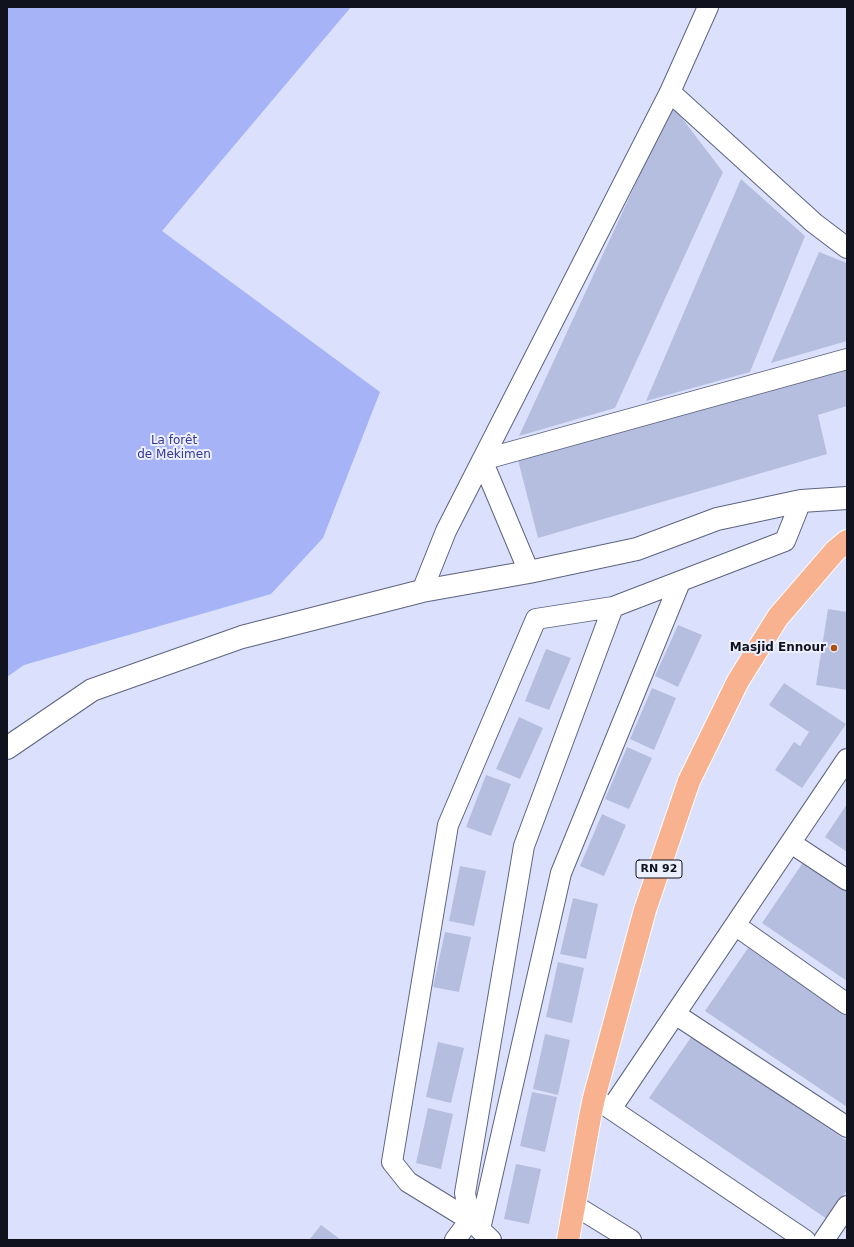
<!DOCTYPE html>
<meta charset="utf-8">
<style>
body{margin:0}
#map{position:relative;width:854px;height:1247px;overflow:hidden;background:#dbe1fc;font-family:"DejaVu Sans",sans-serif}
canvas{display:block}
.frame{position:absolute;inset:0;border:8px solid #10121d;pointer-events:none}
</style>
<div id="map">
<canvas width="854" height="1247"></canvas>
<div class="frame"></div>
</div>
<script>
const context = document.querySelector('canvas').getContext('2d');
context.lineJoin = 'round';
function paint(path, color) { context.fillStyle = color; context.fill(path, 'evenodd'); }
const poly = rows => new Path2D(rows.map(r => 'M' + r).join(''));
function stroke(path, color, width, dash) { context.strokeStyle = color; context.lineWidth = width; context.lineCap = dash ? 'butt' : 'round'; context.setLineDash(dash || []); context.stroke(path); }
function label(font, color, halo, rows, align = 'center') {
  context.font = font + ' "DejaVu Sans",sans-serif'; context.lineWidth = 4; context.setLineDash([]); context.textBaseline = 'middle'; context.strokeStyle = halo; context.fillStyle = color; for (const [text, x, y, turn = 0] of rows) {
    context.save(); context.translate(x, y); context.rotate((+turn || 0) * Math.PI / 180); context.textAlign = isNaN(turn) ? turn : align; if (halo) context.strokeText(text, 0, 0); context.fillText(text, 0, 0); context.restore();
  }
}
paint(poly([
 [7,7,351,7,162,231,380,392,323,538,271,594,24,665,7,677]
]), '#a6b3f6');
paint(poly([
 [672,105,723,172,615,408,519,436],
 [741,179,805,236,750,372,646,401],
 [819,252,847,263,847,341,771,363],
 [847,367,847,406,818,415,827,454,538,538,518,460],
 [828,609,847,612,847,690,816,685],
 [678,625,702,635,678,687,655,676],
 [546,649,571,658,549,710,525,701],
 [784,683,846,724,802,788,775,770,794,742,800,746,809,732,769,705],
 [652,688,676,698,654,750,630,739],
 [519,717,543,728,520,779,496,769],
 [627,747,652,758,629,809,605,799],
 [486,775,511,784,491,836,466,827],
 [847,804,847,852,825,837],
 [602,814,626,825,604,876,580,866],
 [804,861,847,890,847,981,762,923],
 [460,866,486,871,474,926,449,921],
 [573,898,598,904,586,959,560,954],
 [445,932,471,937,459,992,433,987],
 [748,948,847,1016,847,1107,705,1011],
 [558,962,584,968,572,1023,546,1017],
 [545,1034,570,1040,558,1095,533,1089],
 [692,1036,847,1141,847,1190,827,1219,649,1098],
 [438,1042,464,1048,451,1103,426,1097],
 [532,1092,557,1097,545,1152,520,1146],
 [428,1108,453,1114,441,1169,416,1163],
 [516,1164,541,1169,529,1224,504,1219],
 [321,1225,341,1240,309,1240]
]), '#b6bedf');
const minor = poly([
 [670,92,708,7],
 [529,572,482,460,847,359],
 [422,591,446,531,670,92,814,223,847,248],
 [791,843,847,880],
 [735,925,847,1004],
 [675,1014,847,1127],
 [599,1101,805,1240],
 [611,1109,847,759],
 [574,1205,631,1240],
 [480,1229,561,873,680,582],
 [455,1240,470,1220,465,1193,524,846,613,607],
 [491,1240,470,1220,408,1182,392,1162,448,825,536,619,613,607,785,541,801,501],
 [824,1240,847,1206]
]);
const tertiary = poly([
 [7,748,92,690,242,637,422,591,529,572,637,549,717,519,801,501,847,498]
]);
const primary = poly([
 [568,1240,590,1117,594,1098,645,910,689,781,738,681,778,617,835,551,847,541]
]);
stroke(minor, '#5d6380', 22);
stroke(tertiary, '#5d6380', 24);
stroke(primary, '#fff', 24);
stroke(minor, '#fff', 20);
stroke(tertiary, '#fff', 22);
stroke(primary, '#f8b28f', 22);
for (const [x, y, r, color] of [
 [834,648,4,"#af4d12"]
]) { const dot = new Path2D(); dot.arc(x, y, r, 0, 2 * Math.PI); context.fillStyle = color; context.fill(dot); stroke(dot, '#eceffd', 1.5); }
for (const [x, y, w] of [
 [659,869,46]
]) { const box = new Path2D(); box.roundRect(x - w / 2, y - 9, w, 18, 3); context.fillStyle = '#eceffd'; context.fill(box); stroke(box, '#10121d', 1); }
label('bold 11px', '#10121d', null, [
 ["RN 92",659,869]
]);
label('12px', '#333696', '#eceffd', [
 ["La forêt",174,441],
 ["de Mekimen",174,455]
]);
label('bold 12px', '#10121d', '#eceffd', [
 ["Masjid Ennour",826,648]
], 'right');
</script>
